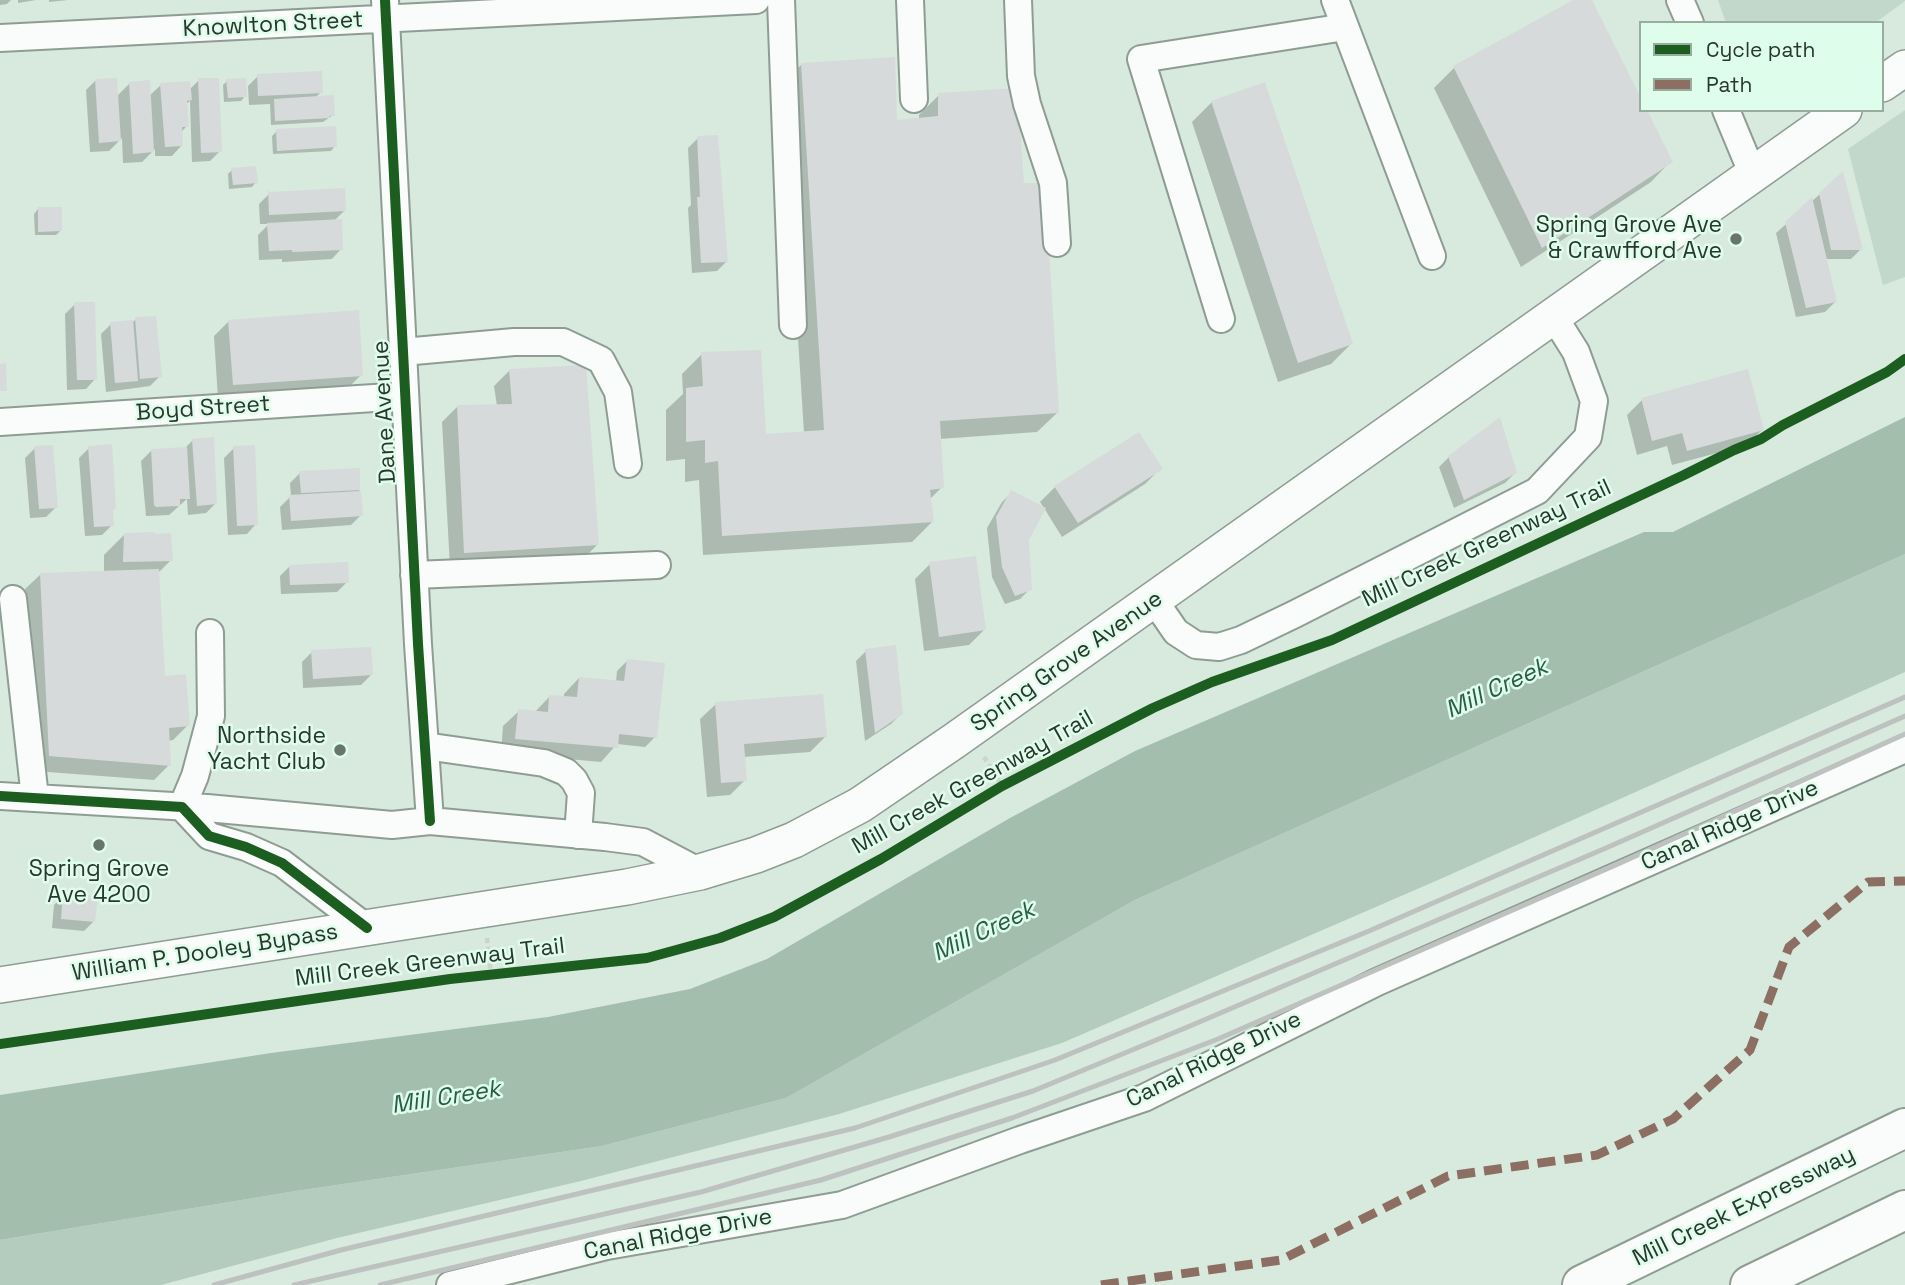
<!DOCTYPE html>
<style>
body{margin:0}
#map{position:relative;width:1905px;height:1285px;overflow:hidden;background:#d8e9de;font-family:"Space Grotesk",sans-serif}
canvas{display:block}
.legend{position:absolute;left:1639px;top:21px;width:245px;height:91px;box-sizing:border-box;background:#defdea;border:2px solid #96ad9f;margin:0;padding:9px 12px;list-style:none;font-size:21px;color:#2a362f}
.legend li{display:flex;align-items:center;gap:14px;height:35px}
.legend b{width:35px;border:2px solid #96ad9f}
</style>
<div id="map">
<canvas width="1905" height="1285"></canvas>
<ul class="legend">
<li><b style="height:9px;background:#1b5e20"></b>Cycle path</li>
<li><b style="height:9px;background:#8d6e63"></b>Path</li>
</ul>
</div>
<script>
const context = document.querySelector('canvas').getContext('2d');
context.lineJoin = 'round';
function paint(path, color) { context.fillStyle = color; context.fill(path, 'evenodd'); }
const poly = rows => new Path2D(rows.map(r => 'M' + r).join(''));
function stroke(path, color, width, dash) { context.strokeStyle = color; context.lineWidth = width; context.lineCap = dash ? 'butt' : 'round'; context.setLineDash(dash || []); context.stroke(path); }
function label(font, color, halo, rows, align = 'center') {
  context.font = font + ' "Space Grotesk",sans-serif'; context.lineWidth = 5; context.setLineDash([]); context.textBaseline = 'middle'; context.strokeStyle = halo; context.fillStyle = color; for (const [text, x, y, turn = 0] of rows) {
    context.save(); context.translate(x, y); context.rotate((+turn || 0) * Math.PI / 180); context.textAlign = isNaN(turn) ? turn : align; if (halo) context.strokeText(text, 0, 0); context.fillText(text, 0, 0); context.restore();
  }
}
paint(poly([
 [1718,0,1905,0,1905,1,1875,23,1726,23],
 [1905,110,1905,277,1883,285,1848,149]
]), '#c2d8ca');
paint(poly([
 [1905,554,1905,672,1438,880,1062,1043,839,1114,581,1181,337,1238,161,1285,0,1285,0,1240,296,1191,602,1146,786,1098,1135,900]
]), '#b4ccbd');
paint(poly([
 [1905,417,1905,554,1135,900,786,1098,602,1146,296,1191,0,1240,0,1095,271,1053,548,1017,690,989,767,959,1010,818,1135,751,1644,532,1673,532]
]), '#a4beae');
paint(poly([
 [0,0,11,0,7,4,0,5],
 [18,0,36,0,18,3],
 [49,0,68,0,49,2],
 [1577,0,1590,0,1641,110,1670,162,1651,182,1521,267,1434,88,1454,68],
 [802,64,896,122,919,120,919,115,939,95,1057,413,1037,432,939,439,942,487,929,500,932,522,912,542,703,555,699,480,685,482,685,459,666,461,666,410,683,394,682,374,702,354,765,436,804,433,782,84],
 [258,76,321,92,315,98,333,115,323,122,271,125,270,104,249,105,248,86],
 [96,80,117,96,130,83,149,96,161,85,189,90,199,80,220,151,210,161,192,162,190,101,186,104,187,126,180,133,181,146,172,156,155,156,155,149,142,162,123,163,122,138,109,151,90,152,86,90],
 [227,81,245,96,241,101,224,102,223,85],
 [1212,102,1351,344,1331,364,1278,382,1192,122],
 [277,131,335,146,331,151,273,154,272,136],
 [698,138,727,261,717,271,692,273,688,208,691,205,688,148],
 [232,170,256,182,252,187,229,189,228,174],
 [269,194,344,211,334,221,341,249,332,259,282,262,282,259,259,260,258,235,269,224,260,224,259,204],
 [1820,194,1861,249,1851,259,1825,259,1835,302,1825,312,1796,317,1776,233],
 [38,209,61,230,56,235,35,235,34,214],
 [75,304,95,379,86,389,67,390,65,314],
 [136,319,160,376,150,386,106,392,101,334,111,324,133,322],
 [229,321,361,375,346,390,218,399,214,336],
 [509,371,597,545,582,560,450,567,442,422,457,407,497,406,494,386],
 [1642,400,1762,430,1747,445,1672,465,1667,446,1637,455,1627,415],
 [1138,434,1160,469,1145,484,1062,537,1044,508,1027,539,1030,589,1020,599,1005,604,992,577,987,528,1002,502,1012,492,1044,508,1040,502,1055,487],
 [193,440,216,503,206,513,188,515,187,499,169,515,146,516,141,461,151,451,184,449],
 [35,448,56,507,46,517,30,518,25,458],
 [89,448,114,508,111,511,112,525,102,535,85,536,79,458],
 [234,448,256,524,247,534,228,535,224,458],
 [1449,457,1515,473,1505,483,1454,508,1439,467],
 [358,470,361,515,351,525,282,530,280,507,291,496,290,483,300,473],
 [124,535,171,560,158,573,163,678,188,725,173,740,168,741,169,765,154,780,35,771,25,589,41,574,104,572,104,555],
 [930,564,984,630,969,645,924,651,915,579],
 [290,566,347,582,337,592,281,594,280,576],
 [866,651,901,714,891,724,865,741,856,661],
 [312,652,371,675,361,685,303,688,302,662],
 [627,661,655,737,645,747,617,744,601,762,501,753,503,726,519,711,534,713,550,696,564,698,564,694,579,678,616,682,617,671],
 [716,704,825,737,810,752,743,757,745,780,730,795,707,797,700,719],
 [64,895,94,921,84,931,52,928,54,905]
]), '#0003');
paint(poly([
 [1573,0,1592,0,1641,98,1641,110,1647,110,1673,162,1542,248,1453,66],
 [895,57,897,120,938,116,938,93,1017,88,1024,183,1045,183,1059,413,940,421,944,488,930,490,934,522,722,536,718,461,705,463,705,440,686,442,686,388,703,386,701,352,761,350,766,434,824,430,801,63],
 [322,71,323,93,258,96,257,74],
 [117,78,121,141,99,143,95,79],
 [198,78,219,78,222,152,201,153],
 [246,78,247,97,228,98,226,79],
 [150,80,154,152,133,154,129,82],
 [190,81,192,100,187,101,189,127,182,127,183,146,165,147,160,83],
 [1265,82,1353,344,1298,363,1211,101],
 [334,95,335,116,329,116,330,118,275,121,274,99],
 [336,126,337,147,277,151,276,129],
 [718,135,728,262,701,263,697,197,700,197,697,136],
 [256,166,258,183,233,185,231,168],
 [1843,171,1863,250,1831,250,1819,193],
 [345,188,346,211,269,215,268,190,270,192],
 [1812,197,1837,302,1806,308,1785,222],
 [38,207,62,207,62,231,38,232],
 [342,219,343,250,292,252,292,250,269,251,267,223],
 [74,302,95,302,97,380,77,380],
 [359,310,363,376,233,385,228,320],
 [156,316,162,377,140,379,135,317],
 [133,320,138,381,115,383,110,322],
 [6,363,7,391,0,391,0,364],
 [586,365,599,545,464,553,457,405,512,404,509,369],
 [1748,369,1764,430,1687,451,1682,433,1652,441,1641,398],
 [1500,417,1517,473,1464,500,1448,456],
 [1139,432,1163,469,1078,523,1054,486],
 [214,437,217,504,197,506,192,439],
 [112,444,116,509,113,509,114,526,94,527,88,446],
 [53,445,58,508,39,509,34,446],
 [255,445,258,525,237,526,233,446],
 [187,447,190,499,180,499,180,506,156,507,154,505,151,449],
 [360,468,360,490,301,493,299,471],
 [1011,490,1046,508,1029,540,1032,590,1015,596,1002,567,996,517],
 [361,491,363,516,291,521,289,495],
 [155,532,155,534,171,533,173,561,123,562,124,533],
 [976,556,986,630,939,637,929,562],
 [348,562,349,583,290,585,289,565],
 [159,569,165,676,186,674,190,726,169,728,171,766,49,756,40,573],
 [896,645,903,714,875,733,865,649],
 [371,647,373,675,313,679,311,650],
 [627,659,665,663,657,738,619,734,618,748,515,739,518,709,548,712,549,695,577,697,579,677,624,681],
 [823,694,827,737,744,744,747,781,721,783,715,702],
 [63,893,98,896,95,922,61,919]
]), '#d7dada');
const minor = poly([
 [385,0,418,644,430,821],
 [781,0,793,325],
 [910,0,914,99],
 [1018,0,1021,76,1027,104,1053,183,1057,243],
 [1335,0,1432,256],
 [1680,0,1690,23],
 [0,38,756,0],
 [1726,110,1753,175],
 [1221,319,1141,59,1345,27],
 [403,352,514,342,563,342,601,360,618,392,628,464],
 [0,422,405,396],
 [414,575,657,565],
 [13,599,35,798],
 [1154,600,1176,632,1196,645,1219,647,1241,640,1295,614,1537,491,1588,437,1594,401,1576,352,1554,317],
 [425,746,544,763,566,772,574,780,581,793,578,835],
 [0,796,207,808,392,825,430,821,605,837,643,842,700,872],
 [182,807,209,836,246,847,282,863,367,928],
 [182,807,195,776,211,716,210,633],
 [450,1285,607,1246,842,1205,1020,1140,1144,1098,1377,982,1905,749]
]);
const major = poly([
 [1882,84,1905,68],
 [0,985,627,887,700,872,756,855,794,840,860,805,954,741,1844,110]
]);
const highway = poly([
 [1582,1285,1905,1128],
 [1750,1285,1905,1210]
]);
stroke(minor, '#8f9c94', 30);
stroke(major, '#8f9c94', 38);
stroke(highway, '#8f9c94', 42);
stroke(poly([
 [984,757,1002,786],
 [487,938,491,975]
]), '#ced2d0', 4.5, [5, 3.5]);
stroke(minor, '#f9fcfa', 26);
stroke(major, '#f9fcfa', 35);
stroke(highway, '#f9fcfa', 38);
stroke(poly([
 [214,1285,341,1250,855,1128,1055,1060,1369,931,1905,697],
 [294,1285,701,1192,889,1137,1033,1091,1190,1026,1606,848,1905,716],
 [380,1285,821,1180,1012,1118,1218,1039,1618,864,1905,734]
]), '#bdc1bf', 5);
stroke(poly([
 [1101,1285,1281,1260,1448,1176,1597,1155,1673,1119,1750,1050,1789,947,1868,882,1905,881]
]), '#8d6e63', 9, [18, 9]);
stroke(poly([
 [385,0,418,644,430,821],
 [0,796,182,807,209,836,246,847,282,863,367,928],
 [0,1044,450,979,647,958,720,938,774,917,881,859,1002,786,1153,708,1212,682,1332,640,1684,475,1734,450,1761,439,1783,425,1887,372,1905,359]
]), '#1b5e20', 10);
for (const [x, y, r, color] of [
 [1736,239,7,"#67756c"],
 [340,750,7,"#67756c"],
 [99,845,7,"#67756c"]
]) { const dot = new Path2D(); dot.arc(x, y, r, 0, 2 * Math.PI); context.fillStyle = color; context.fill(dot); stroke(dot, '#defdea', 2.5); }
label('23px', '#2a362f', '#defdea', [
 ["Knowlton Street",273,25,-3],
 ["Boyd Street",203,409,-4],
 ["Dane Avenue",385,412,-93],
 ["Mill Creek Greenway Trail",1487,544,-25],
 ["Spring Grove Avenue",1067,662,-35],
 ["Mill Creek Greenway Trail",973,783,-29],
 ["Canal Ridge Drive",1730,826,-24],
 ["William P. Dooley Bypass",205,953,-9],
 ["Mill Creek Greenway Trail",430,963,-7],
 ["Canal Ridge Drive",1214,1060,-26],
 ["Mill Creek Expressway",1744,1207,-26],
 ["Canal Ridge Drive",678,1235,-11]
]);
label('23px', '#2a362f', '#defdea', [
 ["Spring Grove Ave",1722,226],
 ["& Crawfford Ave",1722,252],
 ["Northside",326,737],
 ["Yacht Club",326,763],
 ["Spring Grove",99,870,"center"],
 ["Ave 4200",99,896,"center"]
], 'right');
label('italic 24px', '#2a5e43', '#defdea', [
 ["Mill Creek",1497,689,-25],
 ["Mill Creek",984,932,-25],
 ["Mill Creek",446,1098,-9]
]);
</script>
